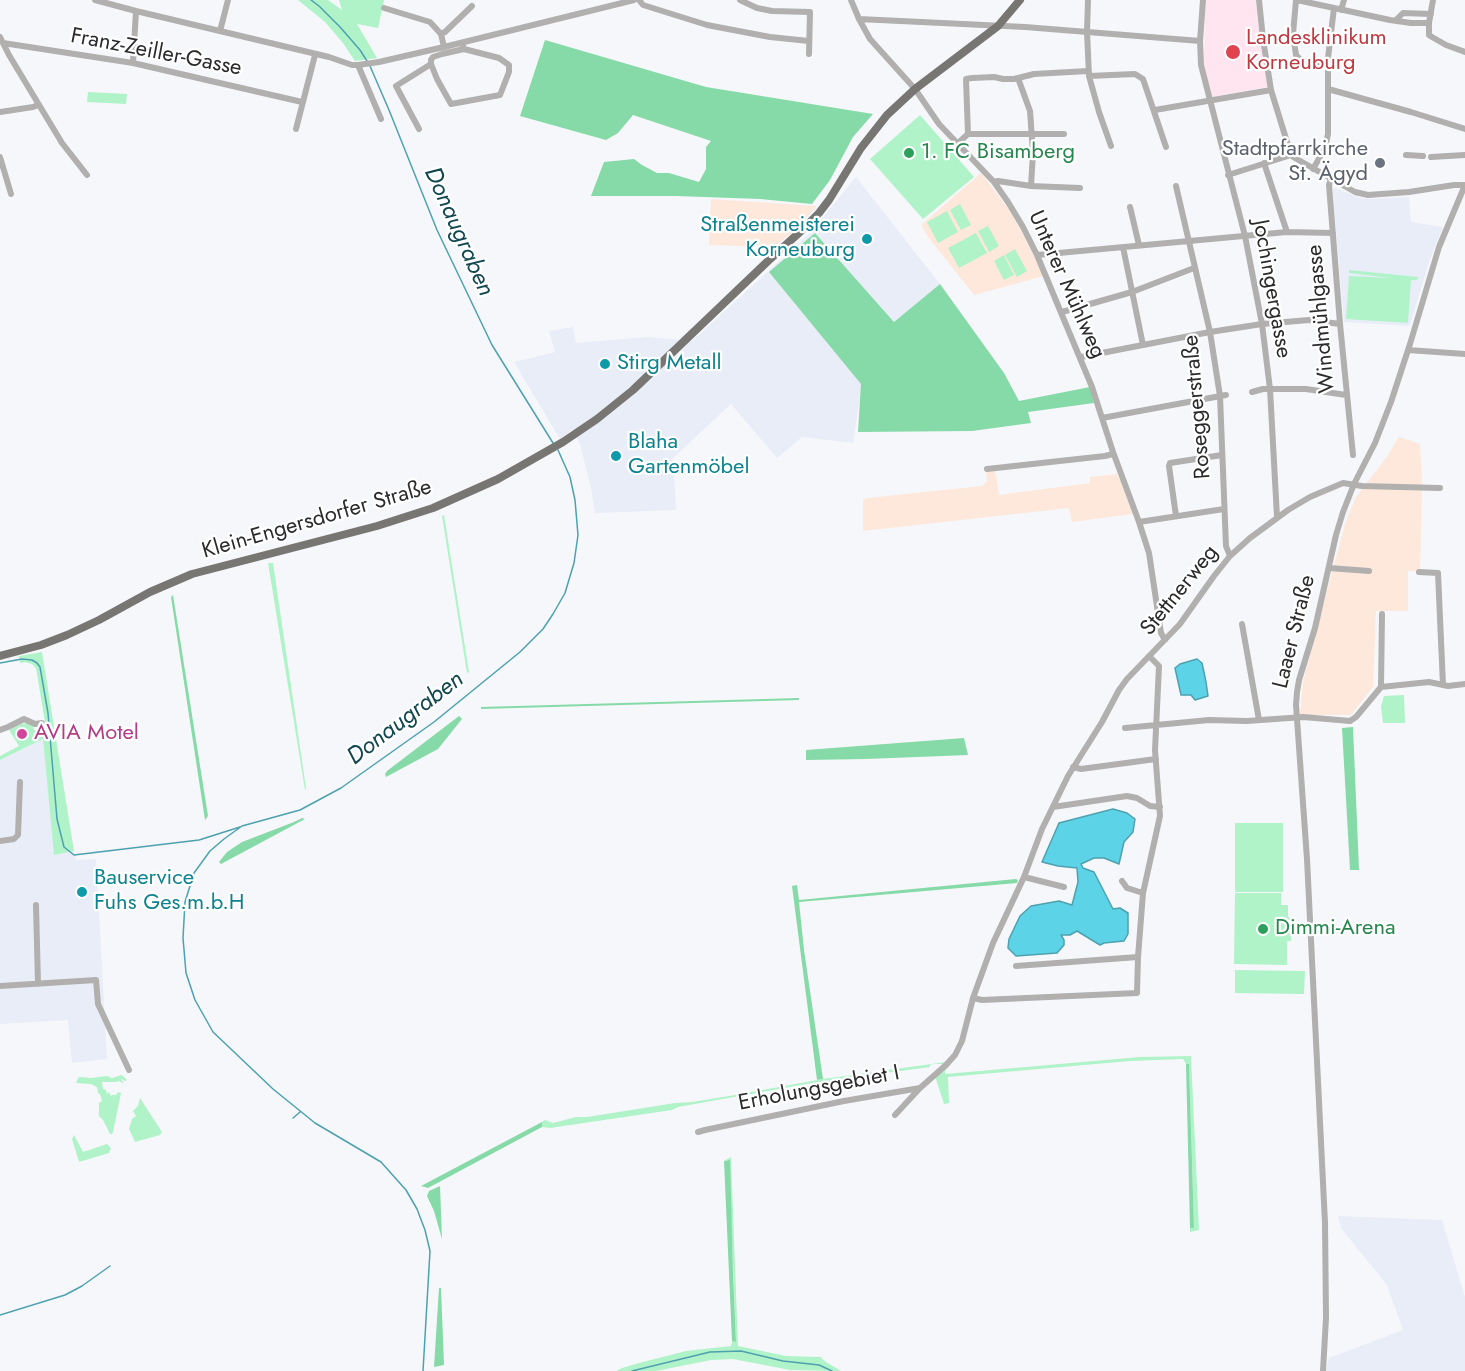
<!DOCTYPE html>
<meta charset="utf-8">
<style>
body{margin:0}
canvas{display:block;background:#f5f7fa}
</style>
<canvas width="1465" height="1371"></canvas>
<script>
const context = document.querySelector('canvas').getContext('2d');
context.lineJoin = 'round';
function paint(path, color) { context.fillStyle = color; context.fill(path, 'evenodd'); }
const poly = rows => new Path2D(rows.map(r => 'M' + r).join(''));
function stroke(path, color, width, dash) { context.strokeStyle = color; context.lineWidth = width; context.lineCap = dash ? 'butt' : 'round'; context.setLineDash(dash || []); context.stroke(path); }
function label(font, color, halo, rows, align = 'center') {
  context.font = font + ' Jost,sans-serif'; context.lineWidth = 4.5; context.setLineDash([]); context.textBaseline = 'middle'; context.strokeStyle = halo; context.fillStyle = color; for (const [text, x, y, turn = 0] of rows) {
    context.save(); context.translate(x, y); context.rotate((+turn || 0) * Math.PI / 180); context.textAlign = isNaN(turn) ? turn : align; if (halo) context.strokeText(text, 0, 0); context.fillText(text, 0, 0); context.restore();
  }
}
paint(poly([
 [981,173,1010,211,1025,238,1044,276,974,295,928,237,921,225],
 [711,199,817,206,793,232,774,247,709,245],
 [1399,437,1420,444,1422,484,1420,571,1408,571,1408,611,1376,611,1373,687,1351,715,1300,715,1303,682,1345,524,1356,497,1386,458],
 [995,470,999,495,1090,483,1090,477,1117,474,1130,500,1133,514,1072,522,1069,508,863,531,863,500,868,498,982,486,987,481,986,471]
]), '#fee8db');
paint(poly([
 [856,177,940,284,894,322,815,233,770,272,862,384,853,443,802,437,777,458,731,404,673,458,676,510,595,513,591,488,580,444,572,430,560,439,514,362,555,352,549,331,573,327,576,343,648,337,692,341,810,233],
 [1335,188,1360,198,1368,199,1409,197,1411,222,1443,227,1430,259,1410,325,1408,326,1344,322,1334,208,1333,190],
 [43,739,54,855,74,851,76,860,96,859,107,1059,72,1063,68,1020,0,1024,0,760],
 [1338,1216,1442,1220,1465,1297,1465,1371,1326,1371,1329,1358,1403,1330,1387,1285,1341,1228]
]), '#e9edf8');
paint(poly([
 [1205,0,1256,0,1260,44,1268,87,1211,97,1204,65]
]), '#fee5f0');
paint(poly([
 [298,0,328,0,342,10,339,0,384,0,378,28,357,24,377,58,355,61,343,43,325,22],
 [88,92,127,94,126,104,87,102],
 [920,115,974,177,923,219,870,159],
 [960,204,971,225,961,230,950,210],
 [947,211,958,232,938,243,927,222],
 [988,226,999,246,989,252,978,231],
 [976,233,987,253,959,268,948,248],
 [1015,249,1027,271,1017,277,1005,255],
 [1004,255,1014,275,1004,280,994,261],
 [1349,270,1418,277,1417,280,1411,280,1408,323,1346,319,1349,276,1391,278,1349,273],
 [444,515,469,672,467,673,442,516],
 [268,563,273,563,306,788,305,790],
 [42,652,74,851,54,855,43,739,0,760,0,756,19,746,9,730,21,724,27,723,33,726,34,730,46,728,36,668,32,664,25,662,20,663,19,656],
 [1404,695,1405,723,1383,723,1381,706,1384,696],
 [1235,823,1283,823,1283,892,1235,892],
 [1235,893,1281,893,1281,905,1288,905,1288,917,1291,918,1291,941,1287,941,1287,965,1234,964],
 [1235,970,1305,971,1304,994,1235,993],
 [1191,1056,1199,1230,1190,1232,1190,1228,1194,1228,1189,1065,1186,1064,1183,1059,1130,1061,948,1077,949,1103,944,1104,934,1073,943,1064,933,1064,930,1065,930,1067,818,1082,678,1107,672,1110,550,1128,542,1127,542,1122,545,1120,553,1123,576,1117,587,1117,675,1103,692,1102,729,1096,823,1079,946,1062,951,1063,945,1071,945,1074,1140,1057],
 [122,1075,127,1080,125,1081,121,1079,124,1084,119,1081,116,1082,102,1082,103,1089,106,1090,107,1094,109,1092,111,1096,112,1095,116,1095,118,1092,121,1093,113,1132,112,1134,110,1134,103,1120,99,1116,99,1103,102,1101,100,1094,98,1093,97,1087,91,1084,76,1083,77,1080,79,1077,91,1078,107,1076,112,1078],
 [140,1098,162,1132,160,1135,135,1142,129,1129,132,1119,136,1116,133,1111,138,1106],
 [74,1135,83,1152,107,1144,111,1148,109,1153,79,1162,72,1139],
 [731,1157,738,1346,786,1356,821,1357,823,1360,841,1371,790,1370,733,1359,711,1360,656,1371,616,1371,622,1368,639,1363,686,1351,731,1346,732,1341,736,1342,729,1160,724,1161]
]), '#b0f3c9');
paint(poly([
 [545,40,706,87,873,114,853,137,830,180,812,204,760,199,676,196,591,196,604,162,634,159,642,165,657,173,669,173,699,182,706,169,706,147,711,141,633,115,618,133,606,140,520,116],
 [815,233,894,322,940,284,1004,373,1019,401,1090,387,1094,403,1028,412,1031,423,972,431,858,432,861,384,769,272],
 [173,595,208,816,205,820,171,597],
 [799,698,799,700,481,709,481,707],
 [459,716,462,719,438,749,386,777,385,774,387,771],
 [1353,727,1359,870,1350,870,1342,728],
 [964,738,968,755,866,759,806,760,806,750],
 [302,818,305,819,221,864,219,862,227,852,242,842,294,822],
 [1016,879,1018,880,1017,883,799,902,804,950,823,1079,817,1080,792,886,797,885,799,900],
 [1186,1064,1189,1064,1194,1228,1190,1228],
 [542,1122,542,1127,428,1188,421,1186],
 [730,1160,733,1272,736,1342,732,1341,724,1161],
 [440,1186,442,1239,434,1211,427,1196,429,1191],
 [439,1288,441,1288,444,1365,434,1367]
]), '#86daa8');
const water = poly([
 [1197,659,1202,663,1206,682,1208,696,1195,700,1191,695,1181,695,1175,668,1180,664,1197,659],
 [1113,809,1127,813,1135,819,1133,832,1124,842,1119,864,1104,858,1094,858,1081,864,1083,868,1094,872,1113,909,1120,908,1128,913,1128,934,1124,941,1104,943,1100,945,1077,931,1070,935,1061,935,1064,940,1064,945,1057,953,1016,956,1008,948,1009,939,1020,916,1031,906,1059,901,1072,905,1078,882,1077,868,1058,866,1042,862,1059,823,1113,809]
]);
paint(water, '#5dd3e7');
stroke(water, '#4ea1af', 1.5);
stroke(poly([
 [311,0,319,6,340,27,360,50,367,61],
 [370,66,389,110,437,230,492,345,553,443],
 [0,663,22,659,32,660,37,663,40,667,48,713,57,819,64,847,74,855,199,840,240,827],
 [293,1118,300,1112],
 [0,1315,65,1295,82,1286,110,1266],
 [423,1371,430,1251,425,1230,417,1209,406,1190,381,1162,315,1123,273,1089,213,1032,195,1000,186,973,183,938,185,902,194,873,210,851,224,839,242,826,300,810,341,788,434,722,520,652,543,629,553,614,565,593,574,563,578,535,575,500,570,477,558,450],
 [632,1371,710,1352,741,1351,783,1361,819,1365,832,1371]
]), '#4ea1af', 1.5);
stroke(poly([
 [95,0,136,11,329,57,352,65,358,65,379,62,444,47,634,0],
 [639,0,643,5,707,25,770,37,809,41],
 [740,0,757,8,772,11,810,12,809,54],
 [851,0,859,19,870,39,915,89,939,124,994,182,1008,202,1023,227,1037,255,1092,387,1113,452,1139,522,1149,553,1161,633,1165,640],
 [1088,0,1087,32,1089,76,1099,112,1111,146],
 [1203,0,1200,41,1201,65,1245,236,1262,324,1270,389,1277,517],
 [1259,0,1263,39,1271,90,1291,155,1295,158,1355,192,1368,195,1409,192,1454,185,1465,185],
 [1296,0,1293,34,1296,55,1302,61,1328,64],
 [1297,0,1390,20,1411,23,1429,23],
 [1433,0,1429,23,1429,35,1432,37,1446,45,1465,52],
 [384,8,430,22,441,34,444,47],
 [1341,10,1344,0],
 [859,19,1025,27,1200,41],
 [1396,20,1403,13,1431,14],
 [220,31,228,0],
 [441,34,445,32,472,6],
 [0,37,9,55,62,143,87,175],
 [3,43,133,63,302,102],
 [462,43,464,49,499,58,509,65,509,72,500,95,451,104,437,79,431,64,431,60,433,57,442,54,464,49],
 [133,63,136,11],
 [358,65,381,119],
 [1089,76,1135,74,1143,79,1166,147],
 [1018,78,1030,111,1033,153,1031,186],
 [1328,89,1411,112,1465,129],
 [1155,110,1271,90],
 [0,112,33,107,38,105],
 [296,129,315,55],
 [419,129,396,86,431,64],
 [968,134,1064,134],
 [957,144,968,134,966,79,972,78,994,77,1003,79,1014,79,1034,74,1088,71],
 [1406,155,1423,156],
 [0,157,11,194],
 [1431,157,1465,155],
 [1264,163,1287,232],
 [1313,169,1325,148,1328,134,1328,58,1334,8],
 [1228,175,1291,155],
 [1331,179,1329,185,1340,324,1353,455],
 [994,182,998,181,1031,186,1080,188],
 [1176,186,1210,332,1220,396,1226,546,1230,556],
 [1130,207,1139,245],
 [1123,247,1143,345],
 [1037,255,1287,232,1333,233],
 [1062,312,1132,292,1194,268],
 [1408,350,1465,354],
 [1081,357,1210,332,1262,324,1309,320,1340,324],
 [1252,392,1263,389,1306,389,1346,395],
 [1102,418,1226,395],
 [987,469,1105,456,1113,454],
 [1176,516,1169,466,1170,463,1222,455],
 [1139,522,1224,509],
 [1329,568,1369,571],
 [1419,572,1438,573,1443,685],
 [1242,624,1259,720],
 [1381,687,1429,682,1448,686,1465,684],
 [1125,728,1209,720,1247,721,1303,717,1350,721,1356,717,1381,687,1382,614],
 [0,730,8,727,24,719,35,724,42,723],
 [1073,767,1081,769,1156,759],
 [1053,807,1127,796,1137,798,1150,806,1160,807],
 [0,841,14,839,18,835,20,782],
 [1024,877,1064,887],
 [1122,881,1127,888,1143,893],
 [36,905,38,984],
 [1016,966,1138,957],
 [0,986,96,980,98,1004,129,1070],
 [973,998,982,1000,1137,993,1138,957,1143,893,1160,816,1155,750,1159,666,1149,656],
 [895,1115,920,1088,946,1065,955,1055,962,1041,973,998,993,943,1024,877,1042,829,1068,776,1102,722,1119,690,1127,679,1180,624,1214,576,1230,556,1250,538,1288,510,1310,497,1343,483,1362,486,1440,488],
 [698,1132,705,1130,844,1101,920,1088],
 [1323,1371,1326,1318,1325,1223,1307,859,1296,705,1297,692,1299,680,1315,628,1336,535,1343,512,1354,484,1375,443,1391,402,1410,344,1439,247,1465,185]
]), '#b1b0af', 6);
stroke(poly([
 [0,656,41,645,67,635,99,620,150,592,192,574,377,526,433,508,498,479,563,442,597,419,633,390,768,261,801,231,819,213,829,200,861,148,887,115,915,89,998,26,1020,0]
]), '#777673', 8);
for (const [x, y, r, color] of [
 [1233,52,8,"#e0444e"],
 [909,153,6,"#2e9e5b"],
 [1380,163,6,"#6b7280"],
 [867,239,6,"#0f9aa8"],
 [605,364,6,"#0f9aa8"],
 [616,456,6,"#0f9aa8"],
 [22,734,6,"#d1479c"],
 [82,892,6,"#0f9aa8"],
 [1263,929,6,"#2e9e5b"]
]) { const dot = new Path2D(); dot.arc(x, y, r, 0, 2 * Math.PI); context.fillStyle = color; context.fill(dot); stroke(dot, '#fff', 2); }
label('22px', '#be3a42', '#fff', [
 ["Landesklinikum",1246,39],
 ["Korneuburg",1246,64]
], 'left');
label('22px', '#2b2b2d', '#fff', [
 ["Franz-Zeiller-Gasse",156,53,11],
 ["Unterer Mühlweg",1066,285,66],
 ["Jochingergasse",1271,289,80],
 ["Windmühlgasse",1322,319,-95],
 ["Roseggerstraße",1198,407,-95],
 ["Klein-Engersdorfer Straße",317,520,-16],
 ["Stettnerweg",1180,591,-51],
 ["Laaer Straße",1295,632,-76],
 ["Erholungsgebiet I",819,1089,-11]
]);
label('22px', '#5b616d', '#fff', [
 ["Stadtpfarrkirche",1368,150],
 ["St. Ägyd",1368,175]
], 'right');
label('22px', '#27864d', '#fff', [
 ["1. FC Bisamberg",921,153],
 ["Dimmi-Arena",1275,929]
], 'left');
label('22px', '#0d838f', '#fff', [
 ["Straßenmeisterei",855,226,"right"],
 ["Korneuburg",855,251,"right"],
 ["Stirg Metall",617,364],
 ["Blaha",628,443],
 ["Gartenmöbel",628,468],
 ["Bauservice",94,879],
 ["Fuhs Ges.m.b.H",94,904]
], 'left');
label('22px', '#b23c85', '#fff', [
 ["AVIA Motel",34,734]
], 'left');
label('italic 24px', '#124750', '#fff', [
 ["Donaugraben",458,232,66],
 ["Donaugraben",406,719,-37]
]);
</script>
